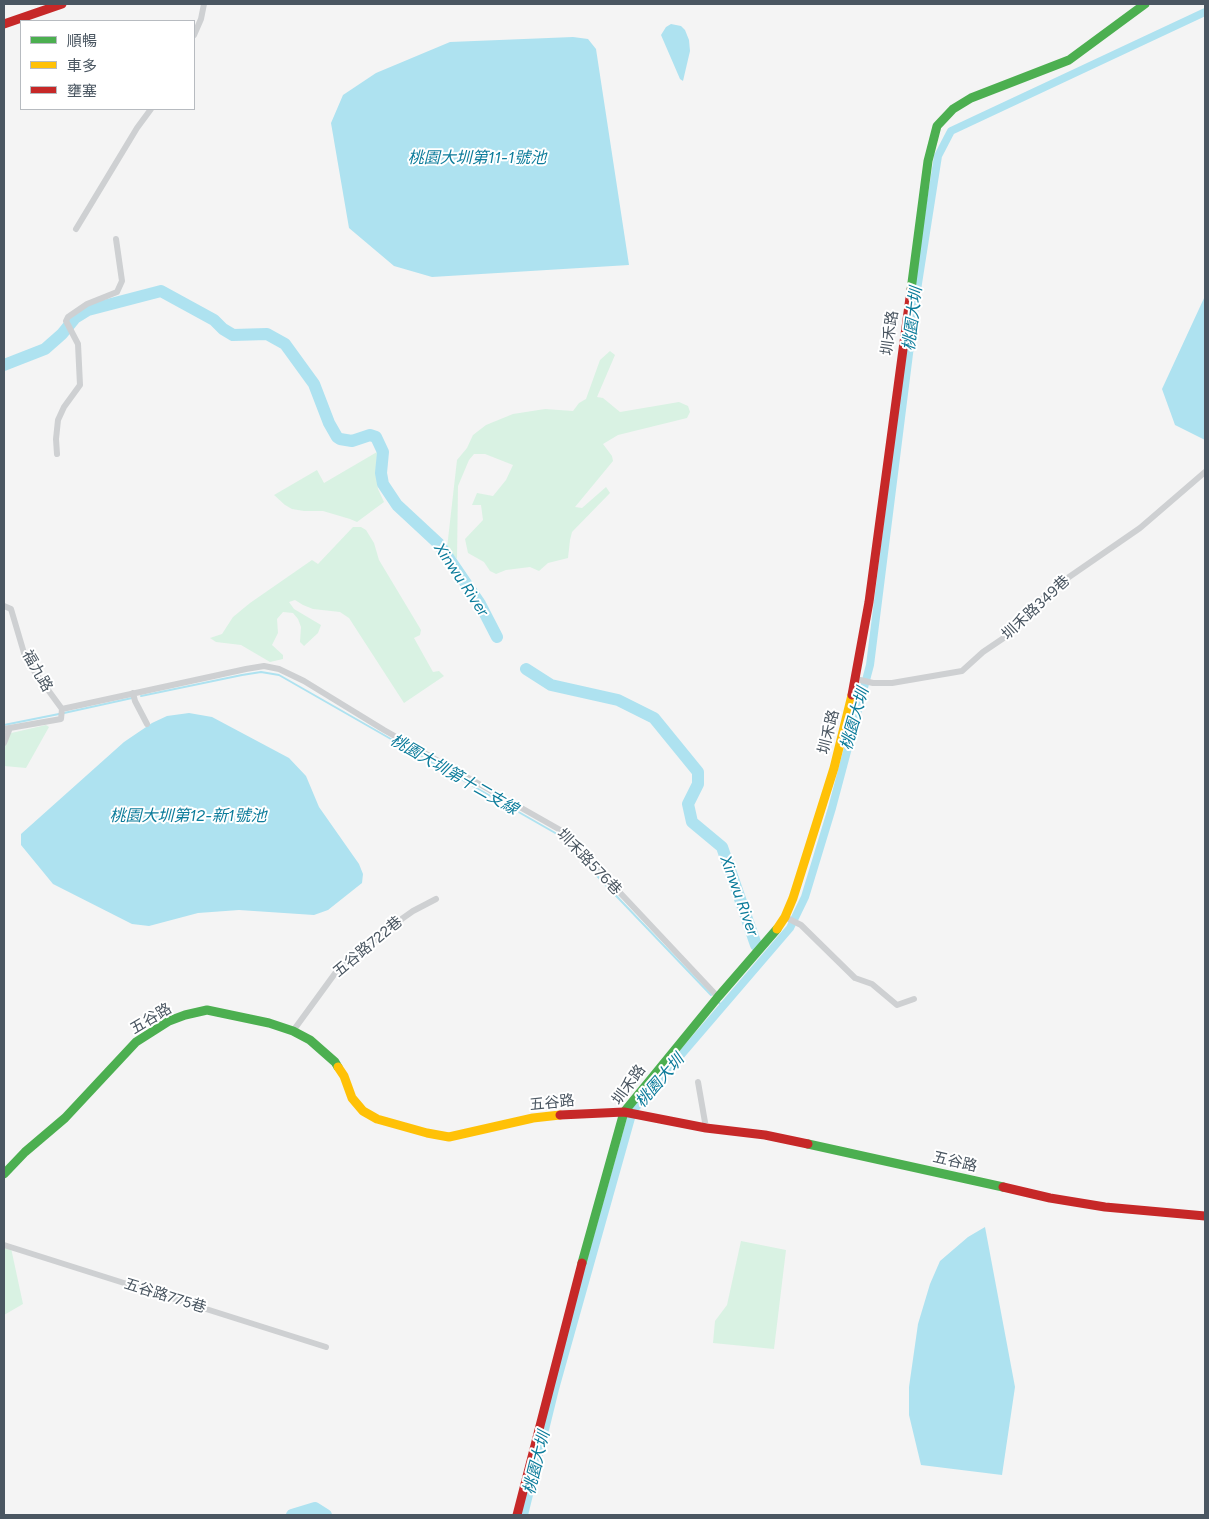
<!DOCTYPE html>
<meta charset="utf-8">
<style>
body{margin:0}
#map{position:relative;width:1209px;height:1519px;overflow:hidden;background:#f4f4f4;font-family:Figtree,"Noto Sans TC",sans-serif}
canvas{display:block}
.frame{position:absolute;inset:0;border:5px solid #4a5661;pointer-events:none}
.legend{position:absolute;left:20px;top:20px;width:175px;height:90px;box-sizing:border-box;background:#fff;border:1px solid #b7bbc0;margin:0;padding:6px 9px;list-style:none;font-size:15px;color:#4a5661}
.legend li{display:flex;align-items:center;gap:10px;height:25px}
.legend b{width:25px;border:1px solid #b7bbc0}
</style>
<div id="map">
<canvas width="1209" height="1519"></canvas>
<div class="frame"></div>
<ul class="legend">
<li><b style="height:6px;background:#4caf50"></b>順暢</li>
<li><b style="height:6px;background:#ffc107"></b>車多</li>
<li><b style="height:6px;background:#c62828"></b>壅塞</li>
</ul>
</div>
<script>
const context = document.querySelector('canvas').getContext('2d');
context.lineJoin = 'round';
function paint(path, color) { context.fillStyle = color; context.fill(path, 'evenodd'); }
const poly = rows => new Path2D(rows.map(r => 'M' + r).join(''));
function stroke(path, color, width, dash) { context.strokeStyle = color; context.lineWidth = width; context.lineCap = dash ? 'butt' : 'round'; context.setLineDash(dash || []); context.stroke(path); }
function label(font, color, halo, rows, align = 'center') {
  context.font = font + ' Figtree,"Noto Sans TC",sans-serif'; context.lineWidth = 4; context.setLineDash([]); context.textBaseline = 'middle'; context.strokeStyle = halo; context.fillStyle = color; for (const [text, x, y, turn = 0] of rows) {
    context.save(); context.translate(x, y); context.rotate((+turn || 0) * Math.PI / 180); context.textAlign = isNaN(turn) ? turn : align; if (halo) context.strokeText(text, 0, 0); context.fillText(text, 0, 0); context.restore();
  }
}
paint(poly([
 [610,351,615,355,597,397,603,398,620,412,679,402,688,406,690,412,687,418,618,435,603,444,612,456,613,461,575,507,582,508,606,487,610,493,572,532,570,540,568,558,548,563,539,571,530,567,506,570,496,574,490,571,484,562,468,553,465,539,483,520,481,505,472,505,477,493,493,496,506,480,513,465,485,454,474,454,469,460,458,486,457,559,447,548,457,460,467,448,473,435,486,425,513,414,545,409,573,411,579,403,586,399,600,360],
 [377,452,376,474,378,489,384,502,357,522,350,519,323,511,304,511,292,509,285,505,274,495,317,470,324,483],
 [353,527,361,527,366,530,374,543,379,560,421,630,420,635,414,638,433,672,439,671,444,676,404,703,349,618,340,612,313,609,303,605,295,600,289,602,294,609,321,625,318,633,304,646,300,642,301,627,298,619,293,613,283,612,277,619,278,633,272,645,283,655,283,659,270,662,241,645,216,642,210,638,222,634,233,617,250,603,312,560,318,564],
 [46,725,49,727,26,768,4,766,4,738,7,734],
 [741,1241,786,1250,774,1349,713,1343,715,1321,727,1305],
 [4,1246,11,1248,23,1304,4,1315]
]), '#d9f2e3');
paint(poly([
 [671,24,681,26,685,30,689,40,690,51,683,81,680,79,661,35,666,27],
 [573,37,588,39,596,49,629,265,432,277,394,266,349,228,331,123,343,95,376,73,450,42],
 [1205,296,1205,440,1175,425,1162,389],
 [189,713,212,717,289,758,306,776,319,807,359,864,363,874,362,883,328,910,314,915,239,910,198,913,149,926,132,924,53,884,21,845,21,834,124,742,152,723,167,716],
 [985,1227,1015,1387,1002,1475,921,1465,909,1415,909,1387,918,1324,930,1284,940,1261,968,1237]
]), '#aee2f0');
stroke(poly([
 [141,696,242,675,261,672,279,675,557,834,711,995],
 [64,713,132,698],
 [4,725,59,714],
 [717,1001,723,1006]
]), '#aee2f0', 2);
stroke(poly([
 [524,1515,555,1389,633,1111,790,928,805,897,832,808,870,665,917,290,938,156,951,131,1205,12]
]), '#aee2f0', 8);
stroke(poly([
 [4,365,45,349,62,334,75,318,88,310,161,291,214,320,223,329,233,335,267,334,285,344,314,384,329,423,337,437,340,439,352,441,370,435,376,437,383,452,381,473,383,484,397,505,439,544,480,604,497,637],
 [526,669,551,685,618,700,654,718,698,772,698,784,688,804,692,822,722,847,756,945],
 [292,1515,315,1508,326,1515]
]), '#aee2f0', 12);
stroke(poly([
 [194,35,201,19,204,4],
 [76,229,137,128,151,109],
 [57,454,56,439,58,420,64,407,80,385,78,344,66,321,68,317,87,304,117,292,122,281,116,239],
 [4,606,11,609,24,653,32,668,62,709],
 [856,679,873,683,892,683,962,671,983,652,1014,631,1034,607,1056,586,1140,528,1205,472],
 [133,693,135,701,147,724],
 [62,709,246,669,264,666,279,669,304,681,384,730,562,831,718,997],
 [4,729,61,719,62,709],
 [4,743,10,728],
 [785,917,801,925,855,978,872,984,897,1005,914,999],
 [293,1031,336,972,396,923,413,911,436,899],
 [698,1082,706,1128],
 [4,1245,326,1347]
]), '#ced0d2', 6);
stroke(poly([
 [911,290,928,161,937,126,953,109,971,98,1069,60,1145,4],
 [808,1144,1003,1187],
 [4,1174,25,1152,65,1118,136,1042,169,1021,185,1015,207,1010,269,1023,293,1031,310,1040,335,1062,338,1067],
 [582,1263,624,1112,718,997,777,929]
]), '#4caf50', 9);
stroke(poly([
 [777,929,785,917,793,898,834,768,852,695],
 [338,1067,344,1076,352,1098,363,1111,377,1119,427,1133,449,1137,533,1118,560,1115]
]), '#ffc107', 9);
stroke(poly([
 [4,24,62,4],
 [852,695,869,602,911,290],
 [560,1115,624,1112,706,1128,765,1135,808,1144],
 [1003,1187,1050,1198,1105,1207,1205,1216],
 [517,1515,582,1263]
]), '#c62828', 9);
label('15px', '#4a5661', '#fff', [
 ["圳禾路",890,333,-82],
 ["圳禾路349巷",1036,608,-43],
 ["福九路",37,671,60],
 ["圳禾路",829,732,-76],
 ["圳禾路576巷",589,862,46],
 ["五谷路722巷",368,947,-40],
 ["五谷路",151,1019,-31],
 ["圳禾路",629,1085,-54],
 ["五谷路",552,1103,-6],
 ["五谷路",955,1162,13],
 ["五谷路775巷",165,1296,17]
]);
label('italic 16px', '#0c7c9b', '#fff', [
 ["桃園大圳第11-1號池",477,158],
 ["桃園大圳",913,319,-83],
 ["Xinwu River",461,580,56],
 ["桃園大圳",855,719,-74],
 ["桃園大圳第十二支線",454,775,30],
 ["桃園大圳第12-新1號池",188,816],
 ["Xinwu River",739,896,70],
 ["桃園大圳",660,1081,-49],
 ["桃園大圳",537,1463,-76]
]);
</script>
